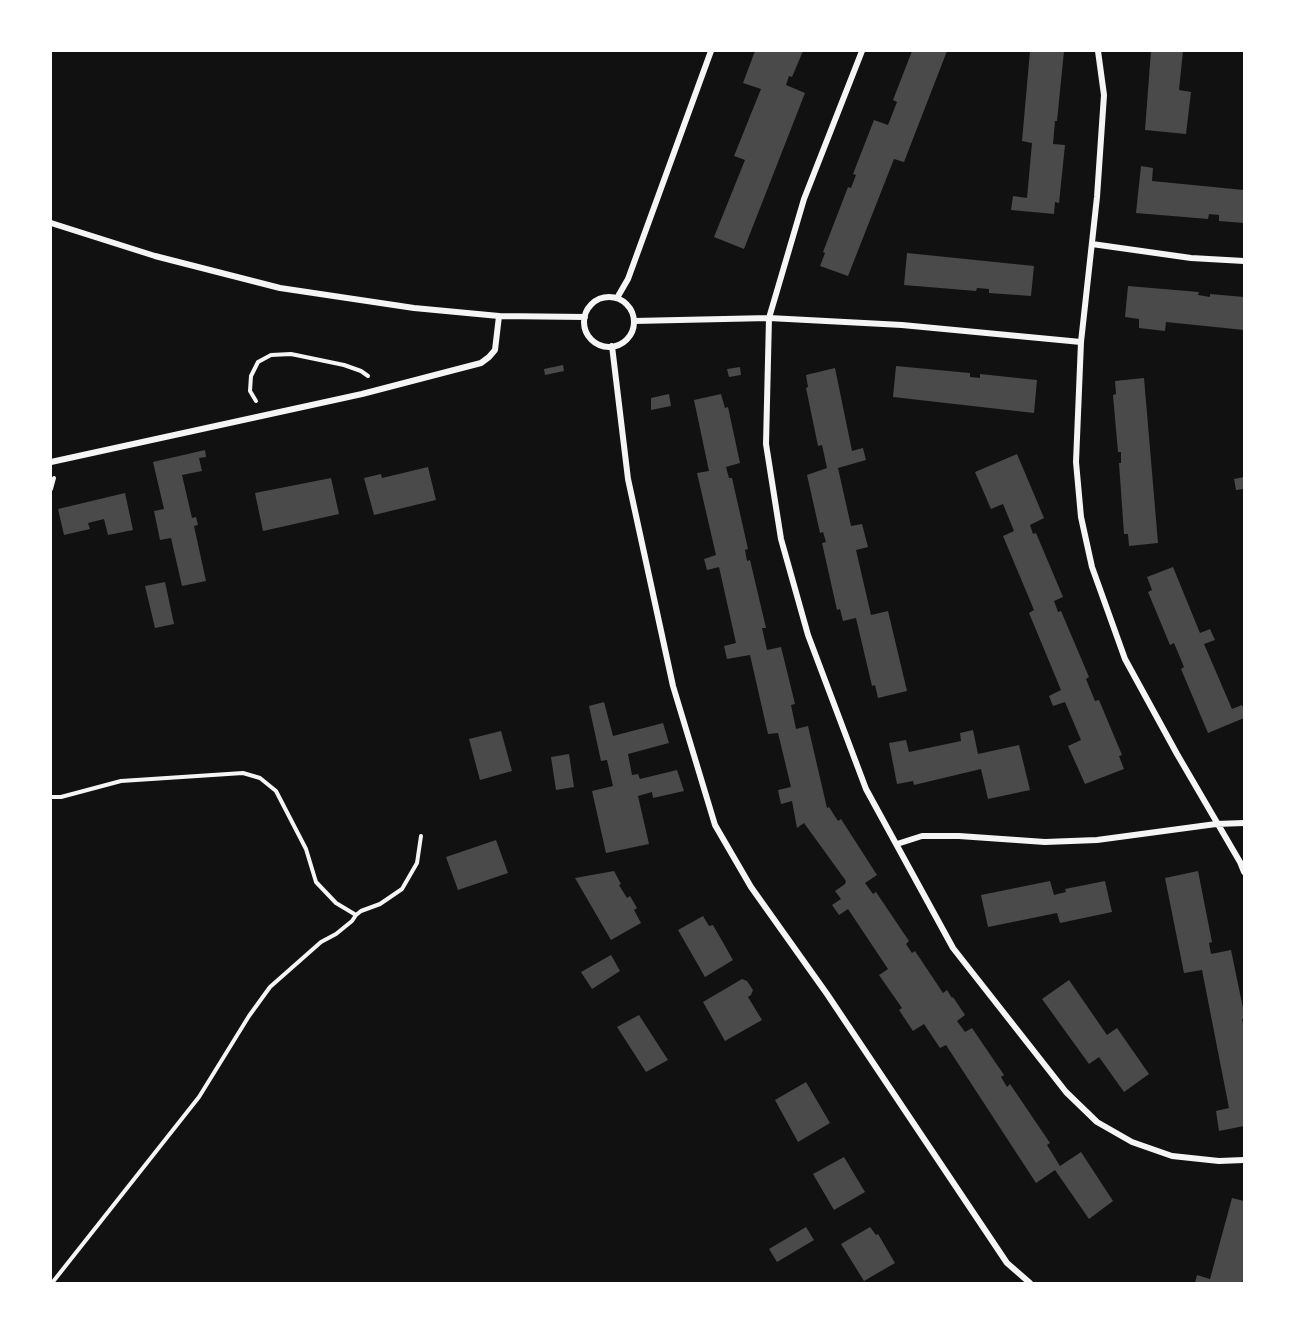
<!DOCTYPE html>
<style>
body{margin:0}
#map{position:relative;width:1295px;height:1334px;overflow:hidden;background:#111;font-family:Quicksand,sans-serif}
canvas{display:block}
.frame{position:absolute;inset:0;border:52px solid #fff;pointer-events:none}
</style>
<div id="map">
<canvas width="1295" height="1334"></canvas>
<div class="frame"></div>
</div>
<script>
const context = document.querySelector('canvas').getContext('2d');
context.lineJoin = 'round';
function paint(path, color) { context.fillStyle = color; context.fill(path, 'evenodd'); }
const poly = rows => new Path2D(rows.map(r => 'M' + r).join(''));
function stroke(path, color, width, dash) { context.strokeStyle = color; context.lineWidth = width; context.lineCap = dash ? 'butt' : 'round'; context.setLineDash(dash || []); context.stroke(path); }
paint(poly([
 [755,51,803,51,792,77,789,76,786,85,805,93,744,249,714,237,745,160,734,156,761,89,743,83],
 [912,51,947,51,904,162,894,159,848,276,820,266,825,253,823,252,848,187,851,188,856,175,853,174,874,120,888,125,897,102,893,100],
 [1030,51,1064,51,1057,121,1055,121,1053,144,1065,145,1059,203,1055,202,1054,214,1011,210,1013,196,1027,198,1032,143,1022,141],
 [1151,51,1183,51,1179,90,1191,92,1186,134,1145,130],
 [1141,166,1153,168,1152,181,1244,190,1244,223,1219,221,1219,215,1209,214,1208,219,1136,213],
 [907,253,1034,266,1031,296,989,293,989,289,977,288,976,291,904,285],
 [1128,286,1199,292,1198,295,1210,297,1210,294,1244,297,1244,330,1166,322,1165,331,1139,328,1139,319,1125,317],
 [563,365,564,371,545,375,544,369],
 [896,366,970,373,970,377,980,378,980,374,1037,380,1034,413,893,397],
 [740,367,741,375,729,377,727,369],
 [835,368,852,451,863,448,866,460,838,468,851,526,862,524,868,547,856,550,871,615,888,611,907,691,878,698,875,685,872,686,856,618,843,621,840,609,837,610,822,543,826,542,823,532,820,533,807,475,827,468,822,445,818,446,806,388,808,387,806,375],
 [1144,378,1158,543,1129,546,1128,534,1124,534,1119,463,1121,463,1121,452,1118,452,1113,395,1116,394,1115,381],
 [669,394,671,406,651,410,651,398],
 [721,394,725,408,728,407,740,463,726,467,729,478,732,478,748,549,745,550,747,561,750,560,766,628,762,628,767,650,781,647,795,704,791,705,796,729,808,726,827,808,829,807,838,821,841,819,877,875,865,883,873,894,876,892,909,941,906,944,912,953,915,951,943,993,947,990,952,998,953,997,965,1015,957,1021,965,1032,972,1028,1004,1075,1001,1077,1007,1087,1010,1084,1050,1143,1047,1145,1060,1166,1081,1152,1113,1201,1089,1219,1055,1170,1036,1183,946,1045,940,1048,924,1024,913,1031,899,1010,902,1008,879,975,888,969,848,909,839,915,832,905,841,899,835,891,845,884,846,881,804,823,797,828,792,801,781,804,778,790,791,787,778,733,768,734,750,655,727,659,724,646,736,643,719,567,707,570,704,559,716,555,697,473,709,471,694,400],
 [205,450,206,457,199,458,202,471,182,475,192,518,196,517,198,525,194,526,206,581,182,586,171,538,160,540,154,511,164,509,153,462],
 [1017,454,1044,518,1030,525,1033,534,1036,533,1063,597,1054,601,1058,612,1061,611,1089,677,1086,679,1095,701,1099,700,1122,755,1119,756,1124,769,1085,784,1068,746,1081,740,1065,702,1053,706,1049,696,1061,690,1029,613,1034,610,1003,536,1014,531,1003,504,991,509,975,472],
 [428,467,436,500,374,515,364,478,381,474,382,478],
 [1244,477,1244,489,1236,490,1234,479],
 [331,478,339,514,263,531,255,493],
 [125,493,133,530,108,535,104,519,88,523,90,529,64,535,58,509],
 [1173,567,1200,633,1210,629,1215,640,1204,644,1232,709,1242,705,1244,710,1244,718,1208,733,1181,669,1184,667,1174,643,1170,645,1148,592,1152,590,1147,577],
 [165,582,174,624,155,628,145,586],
 [604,702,613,736,663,723,669,743,628,754,632,775,638,774,640,779,677,770,684,791,653,798,652,792,638,796,649,844,606,853,592,791,613,786,607,760,601,761,589,706],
 [973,730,978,754,1019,745,1030,790,988,799,981,769,914,785,913,781,897,784,889,743,906,740,909,752,961,741,960,733],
 [501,731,512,771,480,780,469,739],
 [569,754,574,787,556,790,551,757],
 [496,840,508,873,458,890,446,857],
 [614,871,621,884,619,885,627,898,630,896,637,908,634,910,641,923,611,940,575,878],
 [1198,871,1212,942,1209,943,1211,954,1231,950,1244,1013,1244,1019,1242,1019,1244,1030,1244,1126,1219,1131,1216,1111,1229,1108,1202,970,1184,973,1165,878],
 [1050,881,1054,895,1066,892,1065,889,1105,881,1112,912,1060,923,1057,913,988,927,981,895],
 [703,916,709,926,713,925,733,960,705,977,678,930],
 [611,955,620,971,592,989,581,972],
 [742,979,747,981,753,990,751,995,748,997,762,1020,725,1041,703,1002],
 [1069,980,1107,1035,1117,1028,1149,1074,1124,1092,1099,1057,1089,1064,1042,999],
 [639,1015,668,1060,646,1072,617,1027],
 [806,1082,830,1123,798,1142,775,1100],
 [844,1157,865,1192,834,1210,813,1174],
 [1232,1198,1244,1201,1244,1277,1242,1283,1195,1283,1197,1275,1210,1279],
 [806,1227,814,1240,777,1262,769,1249],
 [870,1227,876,1235,878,1234,895,1263,864,1281,841,1244]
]), '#4a4a4a');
stroke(poly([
 [256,401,250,391,251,376,258,362,271,355,291,354,344,365,361,371,368,376],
 [51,489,54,478],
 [51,797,61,797,121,781,243,773,260,778,276,791,306,849,316,882,336,903,356,915,361,911,380,904,402,889,417,863,421,836],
 [52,1283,199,1097,249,1016,270,987,321,942,336,934,352,921,356,915]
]), '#f5f5f5', 4);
stroke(poly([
 [862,51,804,199,769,318,766,444,781,539,808,635,866,789,953,948,1066,1092,1097,1122,1132,1142,1172,1156,1219,1161,1244,1160],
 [1098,51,1104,95,1097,197,1081,342,1076,462,1081,517,1092,567,1125,659,1177,754,1240,862,1244,872],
 [51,223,155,256,280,288,414,308,499,316,585,317],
 [1092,244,1191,258,1244,261],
 '584 322a25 25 0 1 1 50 0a25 25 0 1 1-50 0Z',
 [617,298,628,279,711,51],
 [634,321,769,318,902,325,1081,342],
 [612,346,628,479,673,686,715,825,751,887,827,994,1007,1263,1030,1283],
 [51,462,362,394,481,363,489,357,495,350,499,316],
 [897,844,922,836,959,836,1045,842,1097,840,1216,824,1244,823]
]), '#f5f5f5', 6);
</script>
